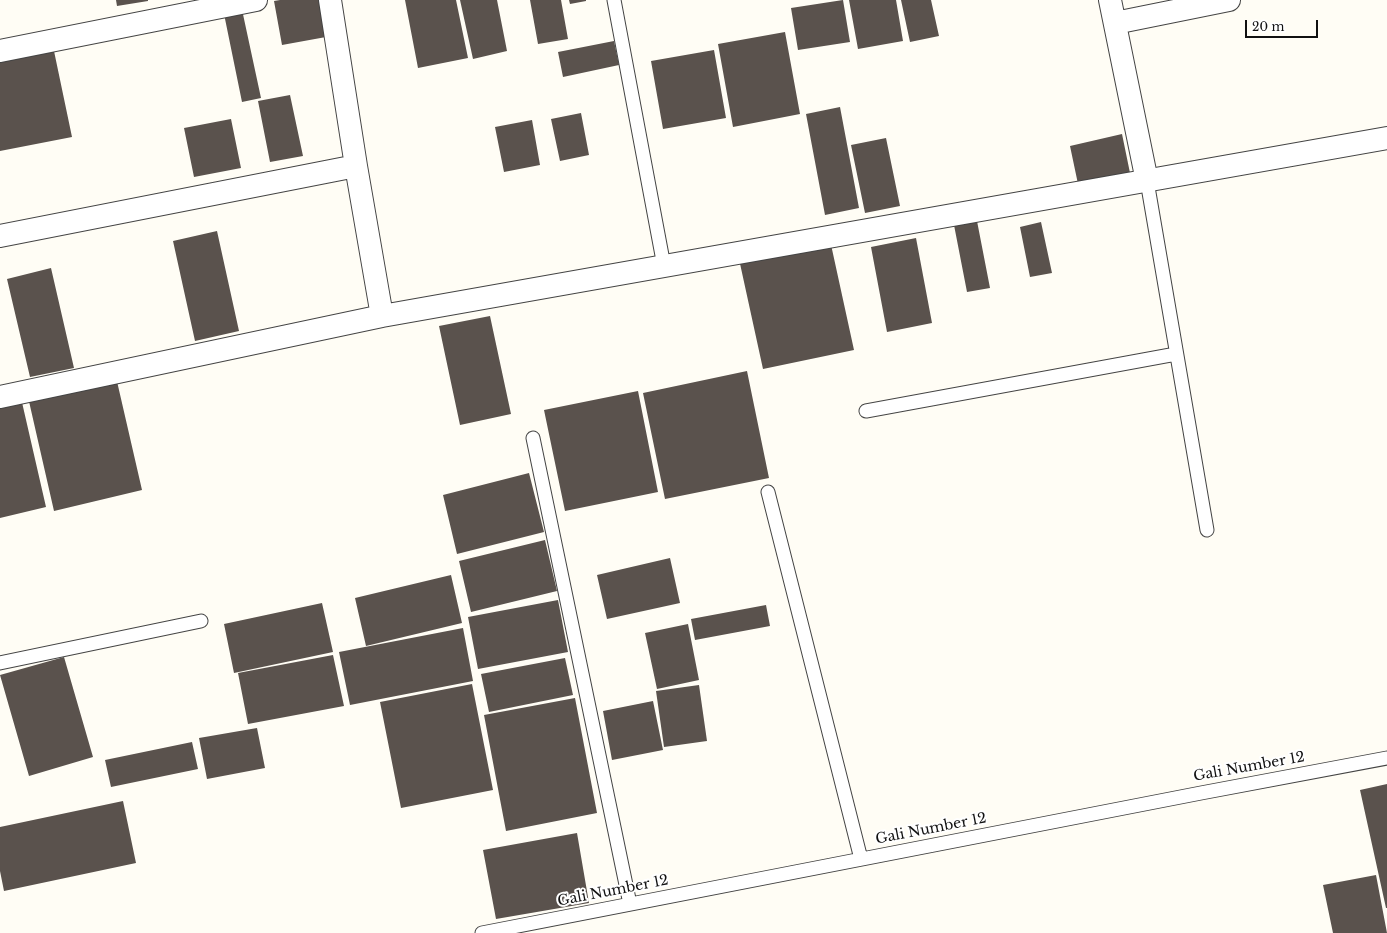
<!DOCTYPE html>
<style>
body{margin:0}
#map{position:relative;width:1387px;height:933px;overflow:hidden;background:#fffdf5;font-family:"Libre Baskerville",serif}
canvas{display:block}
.scale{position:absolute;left:1245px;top:20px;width:73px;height:18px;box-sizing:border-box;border:2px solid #111;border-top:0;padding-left:5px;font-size:12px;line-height:14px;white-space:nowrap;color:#111;-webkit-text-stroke:3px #fff;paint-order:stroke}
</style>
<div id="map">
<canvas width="1387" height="933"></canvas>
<div class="scale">20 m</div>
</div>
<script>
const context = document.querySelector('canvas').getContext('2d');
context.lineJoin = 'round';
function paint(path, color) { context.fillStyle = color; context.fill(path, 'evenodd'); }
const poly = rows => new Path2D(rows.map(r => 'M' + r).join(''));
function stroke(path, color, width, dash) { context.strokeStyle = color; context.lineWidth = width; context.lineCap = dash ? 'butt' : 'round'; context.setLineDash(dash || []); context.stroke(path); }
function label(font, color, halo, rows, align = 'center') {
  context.font = font + ' "Libre Baskerville",serif'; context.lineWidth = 4; context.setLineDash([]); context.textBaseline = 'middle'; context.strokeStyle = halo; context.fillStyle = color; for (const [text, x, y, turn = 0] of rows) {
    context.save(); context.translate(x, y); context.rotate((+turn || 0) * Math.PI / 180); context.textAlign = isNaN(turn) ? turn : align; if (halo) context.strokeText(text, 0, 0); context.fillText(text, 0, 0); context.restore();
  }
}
paint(poly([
 [116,0,148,0,148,1,117,6],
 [280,0,319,0,326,37,282,45,274,1],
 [405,0,456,0,468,58,418,68],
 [460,0,497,0,507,51,473,59],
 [530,0,561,0,568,39,538,44],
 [569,0,586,0,586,1,570,4],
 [843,0,850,42,798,50,791,8],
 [849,0,896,0,903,41,858,49],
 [901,0,931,0,939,36,910,42],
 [241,5,261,98,242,102,223,9],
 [785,32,800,114,733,127,718,44],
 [614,41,619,65,563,77,558,52],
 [714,50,726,118,663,129,651,61],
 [54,51,72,137,0,151,0,62],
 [290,95,303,156,270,162,258,101],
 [840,107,859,208,825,215,806,114],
 [581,113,589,155,560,161,551,119],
 [231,119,241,168,194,177,184,128],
 [532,120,540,165,504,172,495,127],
 [1122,134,1130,173,1078,184,1070,146],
 [886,138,900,206,865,213,851,145],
 [977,221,990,288,967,292,954,225],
 [1041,222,1052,273,1030,277,1020,227],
 [217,231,239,331,195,341,173,241],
 [916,238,932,323,887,332,871,247],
 [830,240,854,350,763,369,739,259],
 [51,268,74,368,30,377,7,279],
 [490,316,511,414,460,425,439,326],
 [747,371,769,478,665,499,643,393],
 [116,377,142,490,54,511,28,397],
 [638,391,658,492,565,511,544,410],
 [21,398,46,507,0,518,0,403],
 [529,473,544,532,457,554,443,495],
 [545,540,557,591,471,612,459,561],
 [670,558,680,603,607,619,597,575],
 [451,575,462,623,366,646,355,598],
 [558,600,568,652,478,669,468,617],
 [322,603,333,652,234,673,224,624],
 [766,605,770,626,695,640,691,619],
 [688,624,699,680,657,689,645,633],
 [463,628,473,681,350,705,339,652],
 [333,655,344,706,248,724,238,673],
 [64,657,93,757,29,776,0,675],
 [565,658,573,695,489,712,481,674],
 [472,684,493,790,401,808,380,702],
 [699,685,707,741,664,747,656,691],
 [575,698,597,813,506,831,484,715],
 [653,701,663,750,612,760,603,711],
 [257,728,265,768,207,779,199,738],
 [192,742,198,769,111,787,105,760],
 [1387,784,1387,908,1386,908,1360,790],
 [123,801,136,863,4,891,0,871,0,827],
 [577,833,589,903,496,919,483,850],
 [1376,875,1387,933,1333,933,1323,885]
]), '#5a524d');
const service = poly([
 [614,0,664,266],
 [1147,181,1207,530],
 [866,411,1176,354],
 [533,438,630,904],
 [768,492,861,859],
 [0,663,201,621],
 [482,933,1201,793,1387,758]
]);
const minor = poly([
 [330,0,356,166,382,316],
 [1110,0,1147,181],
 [1115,23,1229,0],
 [0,51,256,0],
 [0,236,356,166],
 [0,397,382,316,1387,138]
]);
stroke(service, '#444', 15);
stroke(minor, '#444', 24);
stroke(service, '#fff', 13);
stroke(minor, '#fff', 22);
label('14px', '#111', '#fff', [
 ["Gali Number 12",1249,767,-10],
 ["Gali Number 12",931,829,-11],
 ["Gali Number 12",613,891,-11]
]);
</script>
